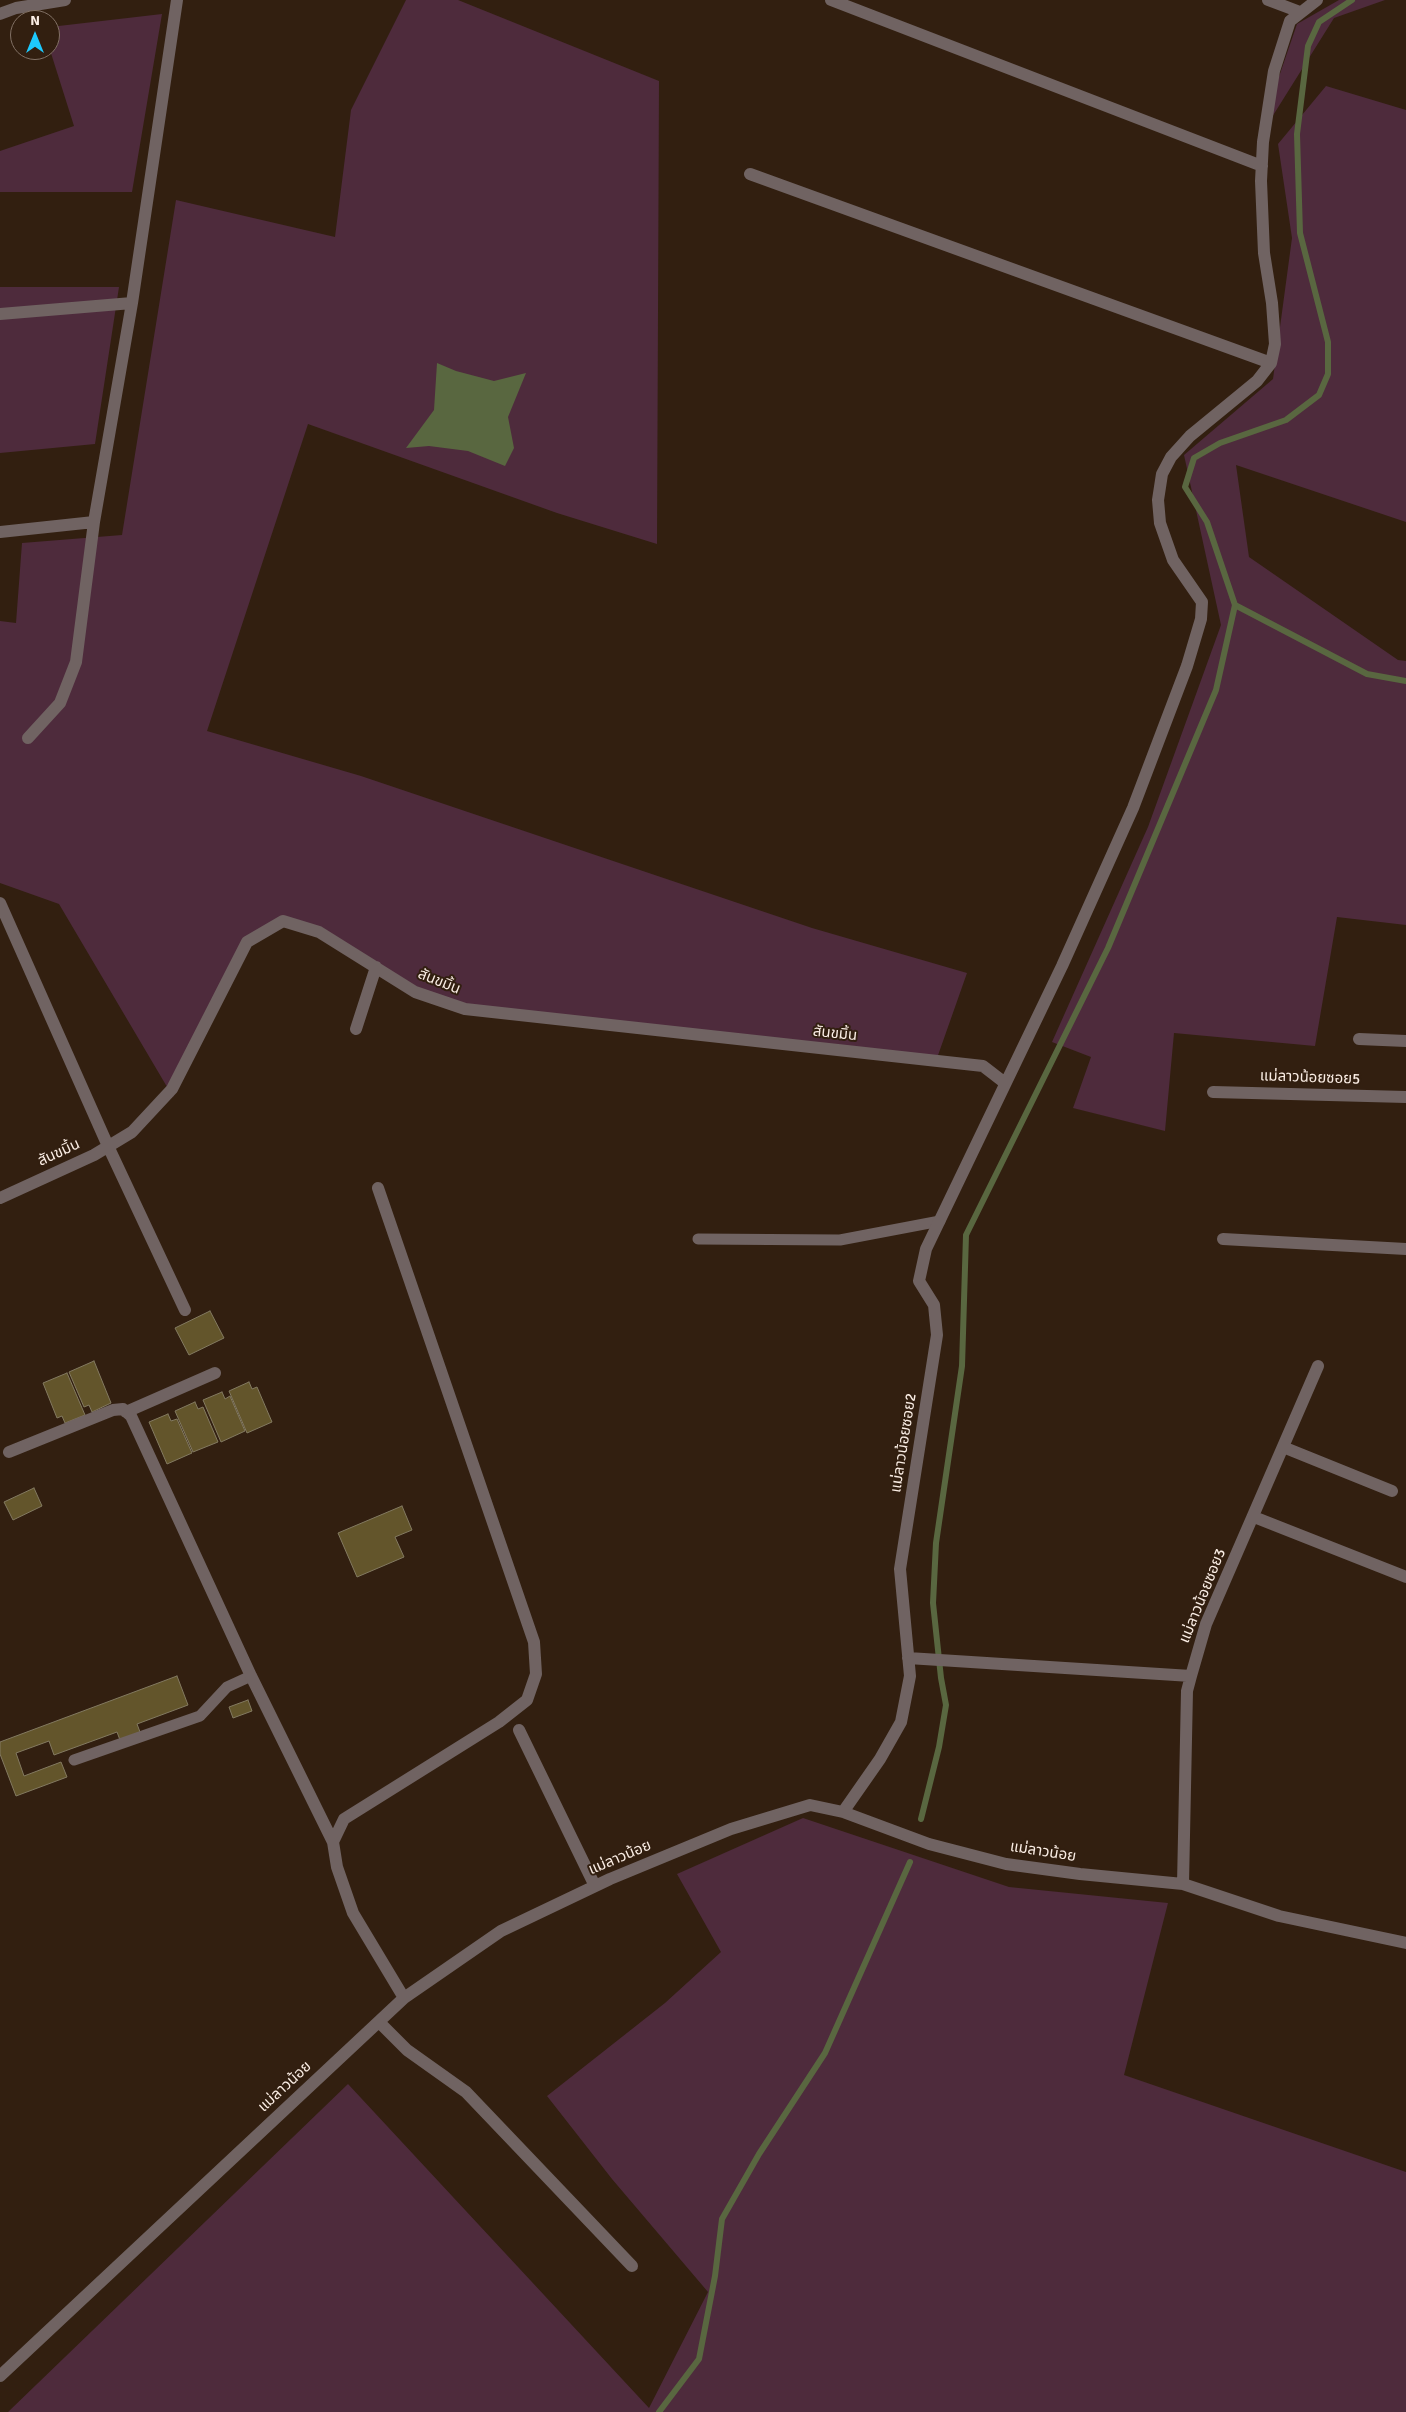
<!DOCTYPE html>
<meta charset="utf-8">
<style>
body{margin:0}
#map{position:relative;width:1406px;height:2412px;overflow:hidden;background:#321f10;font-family:Signika,sans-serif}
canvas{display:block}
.north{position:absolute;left:10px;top:10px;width:50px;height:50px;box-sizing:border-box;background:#321f10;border:1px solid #827165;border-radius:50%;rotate:0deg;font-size:14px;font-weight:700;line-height:20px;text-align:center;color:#faede4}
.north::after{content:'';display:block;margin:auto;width:18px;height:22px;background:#1dc9fd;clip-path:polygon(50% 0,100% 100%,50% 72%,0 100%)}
</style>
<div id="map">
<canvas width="1406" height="2412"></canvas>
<div class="north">N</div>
</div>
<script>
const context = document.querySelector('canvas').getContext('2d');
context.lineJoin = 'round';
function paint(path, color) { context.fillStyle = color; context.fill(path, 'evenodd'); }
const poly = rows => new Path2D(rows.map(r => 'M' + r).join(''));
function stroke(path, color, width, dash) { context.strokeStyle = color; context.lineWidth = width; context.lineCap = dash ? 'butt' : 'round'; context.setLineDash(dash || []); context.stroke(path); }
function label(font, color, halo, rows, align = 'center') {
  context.font = font + ' Signika,"Noto Sans Thai",sans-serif'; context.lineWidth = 4; context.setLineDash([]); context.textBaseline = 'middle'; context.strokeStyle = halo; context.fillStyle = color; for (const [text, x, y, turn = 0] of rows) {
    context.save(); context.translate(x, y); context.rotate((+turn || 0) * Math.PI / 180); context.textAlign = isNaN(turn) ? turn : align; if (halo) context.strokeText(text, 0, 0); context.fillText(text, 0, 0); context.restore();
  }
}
paint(poly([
 [406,0,458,0,659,81,657,544,557,513,308,424,207,731,361,776,812,928,967,973,936,1061,465,1009,415,992,319,932,283,921,247,942,173,1097,59,904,0,883,0,621,16,623,22,543,122,535,176,200,335,237,351,110],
 [1339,0,1385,0,1334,18,1257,141,1297,24],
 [162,14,132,192,0,192,0,151,74,126,50,50,50,27],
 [1326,86,1406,110,1406,522,1236,465,1249,557,1398,660,1406,661,1406,925,1337,917,1315,1046,1174,1033,1165,1131,1073,1108,1091,1057,1052,1042,1148,827,1221,625,1184,455,1273,379,1292,238,1278,144],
 [0,287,119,287,95,444,0,453],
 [803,1818,1009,1887,1168,1903,1124,2075,1406,2172,1406,2412,8,2412,348,2084,649,2408,708,2292,612,2179,547,2096,665,2003,721,1952,677,1874]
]), '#4e2b3c');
paint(poly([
 [437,363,456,371,494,381,526,373,508,417,514,448,505,466,468,451,429,446,406,448,434,410]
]), '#596740');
stroke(poly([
 [1235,605,1367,674,1406,681],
 [921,1819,939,1747,946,1705,941,1678,933,1603,936,1543,962,1366,966,1235,1108,948,1216,690,1235,605,1207,522,1185,487,1194,458,1220,443,1286,420,1319,395,1328,374,1328,342,1300,233,1297,134,1308,46,1319,22,1352,0],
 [659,2412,699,2359,715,2276,722,2219,759,2154,825,2053,910,1862]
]), '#596740', 6);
const building = poly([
 [210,1311,224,1338,189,1355,175,1328,210,1311],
 [94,1361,111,1403,92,1412,89,1405,84,1407,69,1372,94,1361],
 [67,1373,85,1415,65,1423,62,1416,57,1418,43,1383,67,1373],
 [249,1382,252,1389,257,1387,272,1422,247,1433,229,1391,249,1382],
 [222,1392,225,1399,230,1396,245,1431,221,1442,203,1400,222,1392],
 [195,1402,198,1409,203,1407,218,1442,193,1452,175,1411,195,1402],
 [168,1414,171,1421,177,1419,192,1453,167,1464,149,1422,168,1414],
 [34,1488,42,1506,13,1520,4,1502,34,1488],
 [402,1506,412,1530,395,1537,404,1557,357,1577,338,1533,402,1506],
 [177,1676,188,1705,137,1724,140,1732,120,1740,117,1732,54,1755,49,1741,16,1753,24,1776,61,1762,67,1777,16,1796,0,1754,0,1742,177,1676],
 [248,1700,252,1711,233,1718,229,1707,248,1700]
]);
paint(building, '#63552b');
stroke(building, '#837a61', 1);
stroke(poly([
 [698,1239,840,1240,940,1221],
 [74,1760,200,1716,227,1687,251,1676]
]), '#706362', 11);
stroke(poly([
 [831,0,1262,166],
 [1268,0,1300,12],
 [0,14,16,8,65,0],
 [750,174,1271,363],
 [0,314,132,303],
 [0,532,94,522],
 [28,738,60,703,76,662,94,522,132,303,177,0],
 [0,903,108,1146,185,1310],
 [356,1029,376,967],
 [1359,1039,1406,1041],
 [1213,1092,1406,1097],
 [378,1188,534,1642,536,1674,527,1700,499,1722,344,1819,333,1842,337,1867,353,1913,404,1998],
 [0,1198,94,1155,132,1132,172,1089,247,942,283,921,319,932,415,992,465,1009,983,1066,1005,1083],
 [1223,1239,1406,1249],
 [126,1412,215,1373],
 [1283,1447,1392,1491],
 [9,1452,113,1410,123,1409,131,1416,251,1676,333,1842],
 [1254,1517,1406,1577],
 [908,1658,1191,1676],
 [519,1730,595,1886],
 [843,1812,880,1759,901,1722,910,1676,900,1569,937,1335,934,1305,919,1281,926,1249,1062,966,1133,808,1187,666,1201,619,1202,602,1173,560,1160,523,1158,500,1162,474,1171,457,1190,436,1257,381,1271,363,1275,344,1272,303,1264,253,1261,181,1263,142,1274,71,1290,21,1317,0],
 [1183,1884,1187,1691,1191,1676,1206,1624,1318,1366],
 [379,2022,407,2050,466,2092,632,2266],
 [0,2376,404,1998,501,1931,610,1879,731,1829,810,1805,843,1812,929,1844,1006,1864,1080,1874,1183,1884,1279,1916,1406,1943]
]), '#706362', 12);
label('15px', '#faede4', '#321f10', [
 ["สันขมิ้น",439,982,22],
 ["สันขมิ้น",835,1034,6],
 ["แม่ลาวน้อยซอย5",1310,1078,2],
 ["สันขมิ้น",59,1153,-25],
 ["แม่ลาวน้อยซอย2",904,1443,-81],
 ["แม่ลาวน้อยซอย3",1203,1596,-68],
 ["แม่ลาวน้อย",1043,1852,9],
 ["แม่ลาวน้อย",620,1858,-23],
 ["แม่ลาวน้อย",285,2087,-43]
]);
</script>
